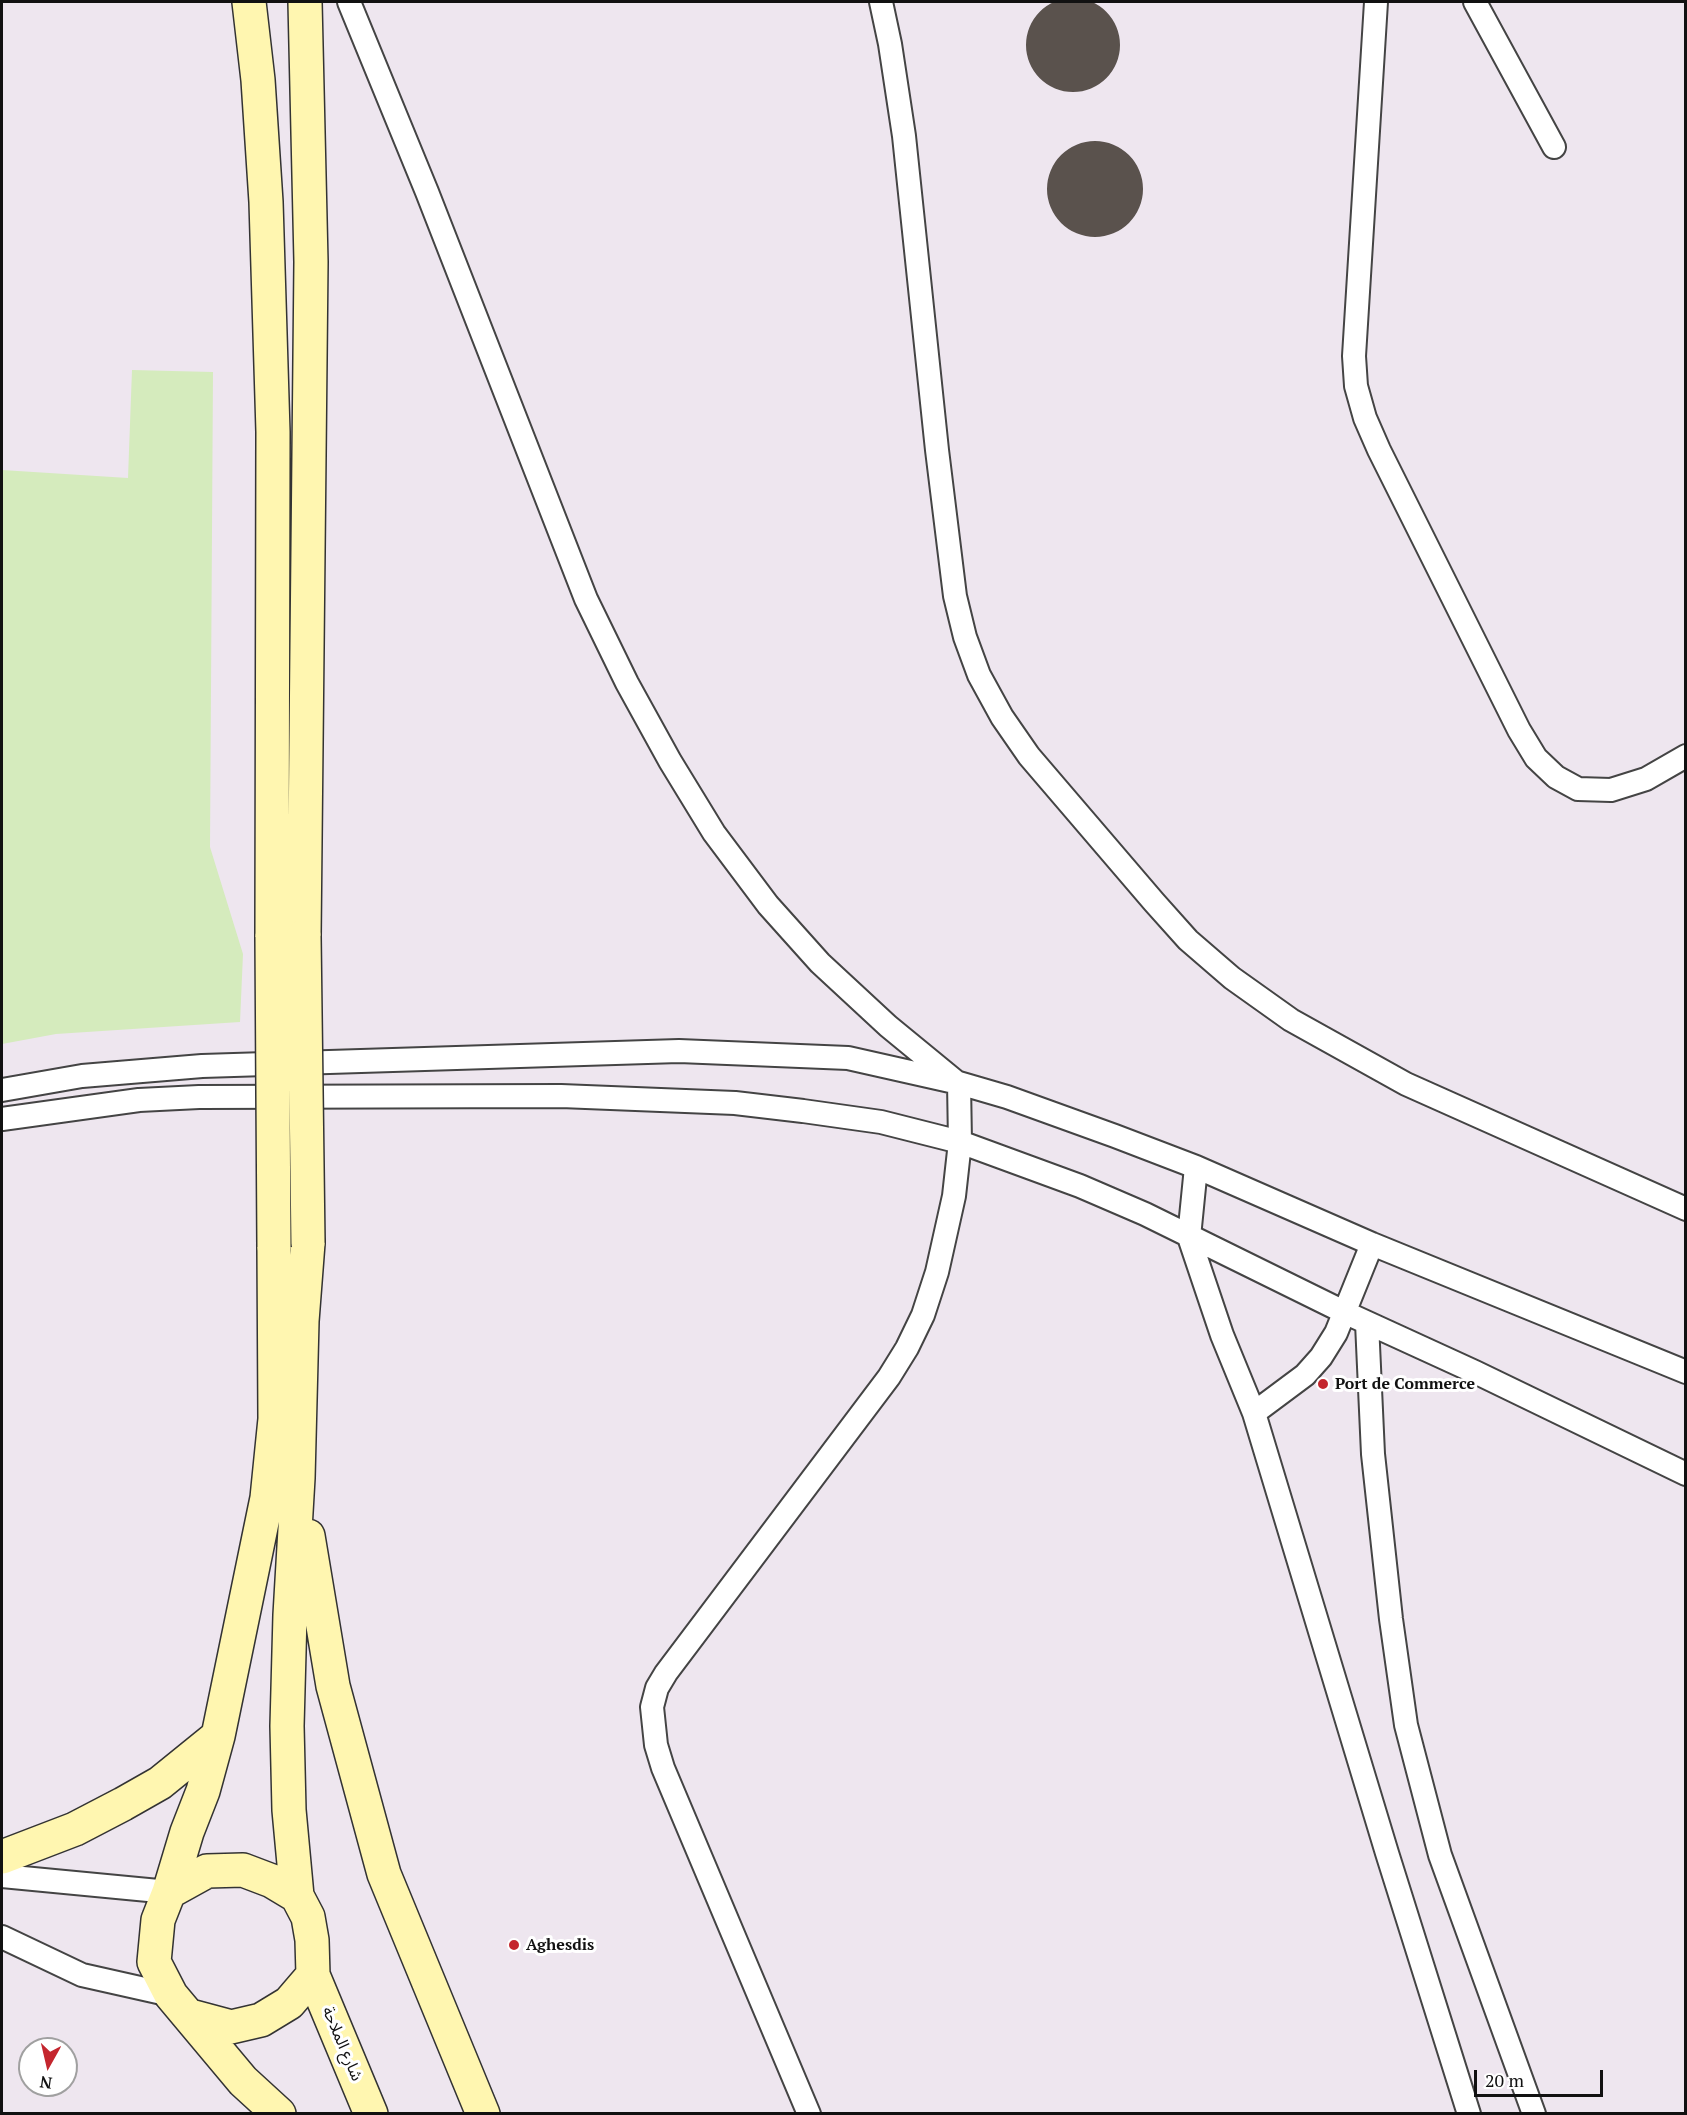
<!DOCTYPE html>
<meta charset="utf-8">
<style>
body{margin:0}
#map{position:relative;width:1687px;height:2115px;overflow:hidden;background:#fffdf5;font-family:"PT Serif",serif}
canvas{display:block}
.frame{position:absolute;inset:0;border:3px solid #111;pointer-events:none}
.north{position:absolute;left:18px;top:2037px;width:60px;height:60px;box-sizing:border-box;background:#fff;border:2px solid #a0a0a0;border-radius:50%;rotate:188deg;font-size:16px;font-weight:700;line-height:24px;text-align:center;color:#111}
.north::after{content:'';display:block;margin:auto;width:21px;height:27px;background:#c4262e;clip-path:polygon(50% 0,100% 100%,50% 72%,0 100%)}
.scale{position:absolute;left:1474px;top:2070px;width:129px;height:27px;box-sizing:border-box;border:3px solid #111;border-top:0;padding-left:8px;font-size:18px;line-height:21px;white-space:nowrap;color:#111;-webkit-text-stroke:4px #fff;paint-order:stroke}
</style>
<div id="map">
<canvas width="1687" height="2115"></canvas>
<div class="frame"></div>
<div class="north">N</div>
<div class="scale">20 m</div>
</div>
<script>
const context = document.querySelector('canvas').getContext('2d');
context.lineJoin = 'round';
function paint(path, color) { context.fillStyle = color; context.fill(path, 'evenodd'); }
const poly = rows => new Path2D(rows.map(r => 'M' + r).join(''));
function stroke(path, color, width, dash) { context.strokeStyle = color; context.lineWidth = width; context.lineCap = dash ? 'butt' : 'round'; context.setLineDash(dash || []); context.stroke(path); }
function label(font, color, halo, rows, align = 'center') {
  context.font = font + ' "PT Serif","Noto Sans Arabic",serif'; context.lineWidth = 6; context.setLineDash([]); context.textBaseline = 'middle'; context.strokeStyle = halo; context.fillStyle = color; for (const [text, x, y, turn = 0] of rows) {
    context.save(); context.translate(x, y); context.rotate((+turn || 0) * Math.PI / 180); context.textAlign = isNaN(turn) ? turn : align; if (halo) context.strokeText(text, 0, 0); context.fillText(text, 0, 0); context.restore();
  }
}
paint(poly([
 [2,2,1685,2,1685,2113,2,2114],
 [30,2049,66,2049,66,2085,30,2085]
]), '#eee6ef');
paint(poly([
 [132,370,213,372,210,847,243,954,240,1022,56,1034,2,1044,2,470,128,478]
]), '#d5ebbd');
paint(poly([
 '1026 45a47 47 0 1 1 94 0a47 47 0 1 1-94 0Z',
 '1047 189a48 48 0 1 1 96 0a48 48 0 1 1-96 0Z'
]), '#5a524d');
const lane = poly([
 [349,2,427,192,586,599,627,683,670,761,714,833,768,905,820,963,888,1026,955,1081],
 [881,2,890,44,904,136,937,450,955,596,965,637,979,675,1002,717,1029,756,1154,902,1188,940,1232,978,1291,1020,1406,1084,1686,1209],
 [1376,2,1354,356,1356,386,1365,418,1379,450,1519,730,1536,758,1556,777,1578,789,1611,790,1646,779,1686,756],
 [1475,2,1554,147],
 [2,1090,82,1076,202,1066,679,1051,848,1058,959,1083,1007,1097,1115,1136,1196,1167,1372,1244,1686,1372],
 [2,1119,139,1100,199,1097,561,1096,735,1103,803,1111,881,1122,960,1142,1080,1186,1145,1214,1344,1312,1475,1372,1686,1474],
 [1196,1167,1189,1237,1222,1335,1254,1413,1387,1853,1469,2114],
 [1367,1323,1373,1454,1391,1619,1406,1725,1440,1855,1534,2114],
 [1254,1413,1305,1375,1321,1357,1336,1333,1372,1244],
 [2,1876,169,1892],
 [2,1937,82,1975,171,1995],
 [809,2114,663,1768,656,1745,652,1707,657,1688,666,1673,889,1377,907,1348,923,1315,937,1272,954,1196,960,1142,959,1083]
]);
const secondary = poly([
 [249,2,258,80,266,202,273,432,272,937],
 [304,936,311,262,305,2],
 [308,1243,302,1321,298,1478,290,1615,287,1726,289,1810,297,1896,308,1917,312,1940,313,1975,371,2114],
 [274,1247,275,1419,267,1498,218,1736,203,1791,187,1832,169,1892,158,1920,154,1962,171,1995,243,2081,279,2114],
 [308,1536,333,1686,384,1874,483,2114],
 [2,1857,75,1829,123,1804,160,1783,218,1736],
 [169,1892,207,1871,243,1870,272,1881,297,1896],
 [190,2016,231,2027,261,2020,289,2003,313,1975]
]);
stroke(lane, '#444', 26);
stroke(secondary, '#333', 36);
stroke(lane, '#fff', 22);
stroke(secondary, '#fff6b0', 33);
const secondaryBridge = poly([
 [304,936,308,1243],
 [272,937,274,1247]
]);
stroke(secondaryBridge, '#333', 36, []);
stroke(secondaryBridge, '#fff6b0', 33);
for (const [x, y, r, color] of [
 [1323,1384,6,"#c4262e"],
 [514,1945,6,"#c4262e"]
]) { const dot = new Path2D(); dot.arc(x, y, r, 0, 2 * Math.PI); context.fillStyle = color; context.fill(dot); stroke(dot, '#fff', 2); }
label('bold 16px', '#111', '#fff', [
 ["Port de Commerce",1335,1384],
 ["Aghesdis",526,1945]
], 'left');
label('16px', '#111', '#fff', [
 ["شارع الملاحة",342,2044,67]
]);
</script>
